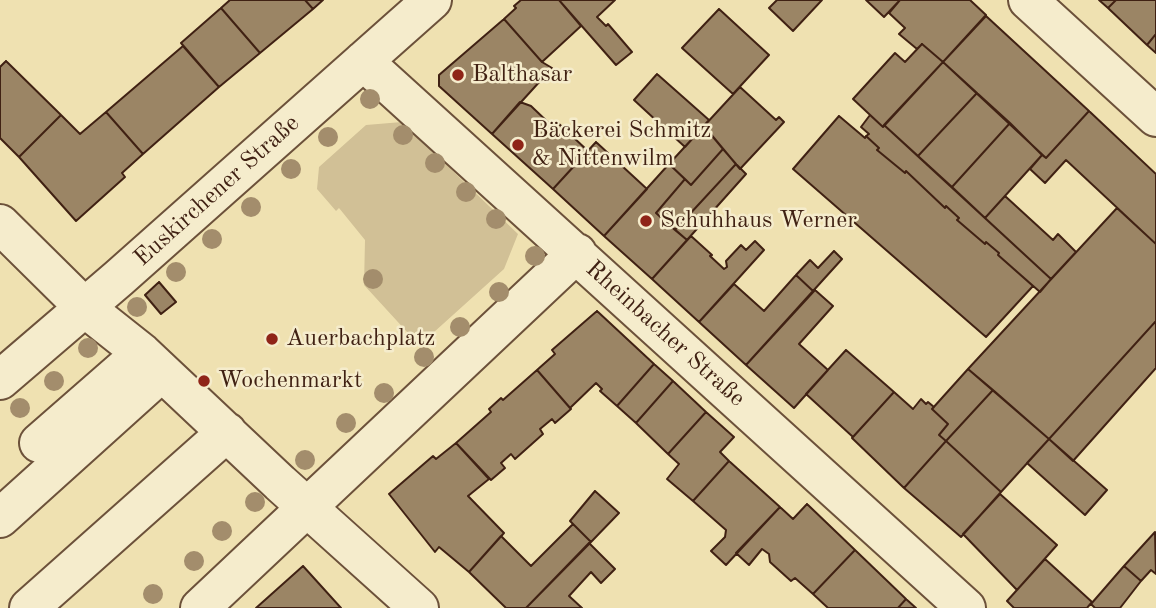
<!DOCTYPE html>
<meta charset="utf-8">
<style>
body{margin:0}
canvas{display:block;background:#efe1b1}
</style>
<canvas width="1156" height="608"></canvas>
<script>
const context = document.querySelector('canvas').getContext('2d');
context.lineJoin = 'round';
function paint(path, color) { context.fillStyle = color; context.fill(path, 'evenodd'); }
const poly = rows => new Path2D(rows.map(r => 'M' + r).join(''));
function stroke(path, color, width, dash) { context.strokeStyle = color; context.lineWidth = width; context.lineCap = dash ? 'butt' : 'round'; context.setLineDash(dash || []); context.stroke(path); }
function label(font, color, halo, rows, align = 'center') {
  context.font = font + ' "Old Standard TT",serif'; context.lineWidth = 5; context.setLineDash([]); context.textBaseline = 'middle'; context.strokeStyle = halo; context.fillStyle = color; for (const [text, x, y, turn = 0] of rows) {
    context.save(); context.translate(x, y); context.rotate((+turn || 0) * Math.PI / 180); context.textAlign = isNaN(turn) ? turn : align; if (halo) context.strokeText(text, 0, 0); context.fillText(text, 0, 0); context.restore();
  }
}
paint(poly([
 [402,122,518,234,504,269,433,333,408,333,364,285,365,240,339,208,336,211,317,189,319,167,366,125]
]), '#d1c096');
const building = poly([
 [230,0,305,0,313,9,260,53,221,8,230,0],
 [305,0,323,0,313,9,305,0],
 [521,0,559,0,581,26,542,62,504,19,516,8,514,6,521,0],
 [559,0,615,0,597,17,606,26,608,24,632,52,616,65,559,0],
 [777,0,822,0,793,31,769,8,777,0],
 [866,0,900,0,884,17,866,0],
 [900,0,970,0,986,15,943,62,922,44,917,49,899,34,905,28,889,13,900,0],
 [1099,0,1116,0,1108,8,1099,0],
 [1116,0,1156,0,1156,34,1147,45,1108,8,1116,0],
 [221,8,260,53,219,87,181,43,221,8],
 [719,9,769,55,733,94,682,48,719,9],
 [986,16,1089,111,1046,158,943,62,986,16],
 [504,19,542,62,552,68,492,134,439,86,439,75,504,19],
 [1156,34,1156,53,1147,45,1156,34],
 [922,44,943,62,883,127,853,99,895,53,905,62,922,44],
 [183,46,219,87,143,154,106,112,183,46],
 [6,61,61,115,19,157,0,138,0,67,6,61],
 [943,62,977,93,918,156,884,125,943,62],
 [657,74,709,120,685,147,634,100,657,74],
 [740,87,776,120,779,117,784,122,740,169,704,126,740,87],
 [977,93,1010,123,952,187,918,156,977,93],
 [520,102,531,106,554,128,558,123,588,151,553,189,492,134,520,102],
 [1089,111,1156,174,1156,244,1066,160,1045,183,1030,169,1042,155,1046,158,1089,111],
 [106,112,143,154,122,173,125,177,76,221,19,157,61,115,80,134,106,112],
 [870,115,883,127,884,125,1051,279,1040,292,998,255,999,253,986,242,985,244,957,220,959,218,946,206,945,208,906,171,905,173,877,150,879,148,866,136,869,134,861,127,870,115],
 [839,116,865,138,866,136,879,148,877,150,905,173,906,171,945,208,946,206,959,218,957,220,985,244,986,242,999,253,998,255,1033,286,986,337,793,169,839,116],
 [1010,123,1042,155,985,218,952,187,1010,123],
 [704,126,723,149,691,185,669,164,704,126],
 [596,142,647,189,604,236,553,189,596,142],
 [723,149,736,164,675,230,656,213,685,179,691,185,723,149],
 [669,164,685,179,656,213,687,240,652,279,604,236,669,164],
 [736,164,746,174,687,240,675,230,736,164],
 [1005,196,1053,240,1058,234,1076,252,1051,279,985,218,1005,196],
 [1117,208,1156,244,1156,321,1049,439,968,369,1117,208],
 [691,236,712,255,710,256,724,269,727,267,726,261,741,245,746,250,755,241,764,250,699,322,652,279,691,236],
 [834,251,842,259,813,291,796,275,810,260,818,268,834,251],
 [796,275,813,291,746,365,699,322,734,284,764,311,796,275],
 [159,282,176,302,161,314,145,295,159,282],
 [815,290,833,306,799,344,828,370,794,408,746,365,815,290],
 [597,311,654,364,617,406,600,391,602,389,596,383,570,408,537,370,555,354,552,350,597,311],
 [1156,321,1156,368,1073,461,1049,439,1156,321],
 [846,350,894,392,853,437,806,394,846,350],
 [654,364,673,381,636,423,617,406,654,364],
 [968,369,993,390,946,441,939,435,948,424,932,409,968,369],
 [537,370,571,409,555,423,552,419,540,429,543,434,515,459,511,454,501,463,505,468,491,480,456,443,491,412,489,409,501,398,503,400,537,370],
 [673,381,706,412,668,454,636,423,673,381],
 [993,390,1049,439,1001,492,946,441,993,390],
 [894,392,913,409,921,399,926,404,928,402,934,407,932,409,948,424,939,435,946,441,904,488,852,438,894,392],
 [706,412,734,437,720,452,729,461,693,501,667,479,679,464,668,454,706,412],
 [1049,439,1107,490,1085,515,1027,463,1049,439],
 [946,441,1001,492,961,537,904,488,946,441],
 [456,443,489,479,468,496,504,533,469,572,439,547,435,552,389,494,433,456,436,459,456,443],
 [729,461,780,507,726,565,711,551,725,537,726,530,693,501,729,461],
 [595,491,619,513,591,542,570,521,595,491],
 [1000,494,1057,545,1017,590,963,534,1000,494],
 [807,504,855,550,813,594,795,578,791,581,770,562,769,554,762,549,749,565,736,553,780,507,793,519,807,504],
 [573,524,591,542,526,608,506,608,469,572,501,536,531,566,573,524],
 [1155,532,1156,574,1151,570,1141,581,1124,566,1155,532],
 [589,543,615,569,601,583,591,572,569,596,582,608,526,608,589,543],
 [855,550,906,599,898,608,828,608,813,594,855,550],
 [1045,559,1092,602,1087,608,1014,608,1007,601,1045,559],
 [303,566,341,608,256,608,303,566],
 [1124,566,1141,581,1120,608,1095,608,1091,604,1124,566],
 [906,599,916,608,898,608,906,599]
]);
paint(building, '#9b8565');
stroke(building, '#402113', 2);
const minor = poly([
 [1028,0,1156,117],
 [363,61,966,608],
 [0,224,84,307,142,353,280,483,419,608],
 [0,380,119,278,432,0],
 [39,443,142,353],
 [0,518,162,372],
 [29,608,227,432],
 [200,608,577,253]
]);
stroke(minor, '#6c513a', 42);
stroke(minor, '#f5eccc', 38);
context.fillStyle = '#a38d6c';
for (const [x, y] of [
 [370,99],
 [403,135],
 [328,137],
 [435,163],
 [291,169],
 [466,192],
 [251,207],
 [496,219],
 [212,239],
 [535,256],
 [176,272],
 [373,279],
 [499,292],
 [137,307],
 [460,327],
 [88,348],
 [424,357],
 [54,381],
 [384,393],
 [20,408],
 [346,423],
 [305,460],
 [255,502],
 [222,531],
 [194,561],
 [153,594]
]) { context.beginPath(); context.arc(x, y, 10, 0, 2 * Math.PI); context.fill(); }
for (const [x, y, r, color] of [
 [458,75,7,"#8f2418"],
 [518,145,7,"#8f2418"],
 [646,221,7,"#8f2418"],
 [272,339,7,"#8f2418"],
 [204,381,7,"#8f2418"]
]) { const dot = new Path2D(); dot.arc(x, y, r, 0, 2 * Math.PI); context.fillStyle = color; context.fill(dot); stroke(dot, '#f5eccc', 2.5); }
label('24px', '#402113', '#f5eccc', [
 ["Balthasar",472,75],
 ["Bäckerei Schmitz",532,131],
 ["& Nittenwilm",532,159],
 ["Schuhhaus Werner",660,221],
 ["Auerbachplatz",286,339],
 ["Wochenmarkt",218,381]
], 'left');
label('24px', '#402113', '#f5eccc', [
 ["Euskirchener Straße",217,191,-42],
 ["Rheinbacher Straße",665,334,42]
]);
</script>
